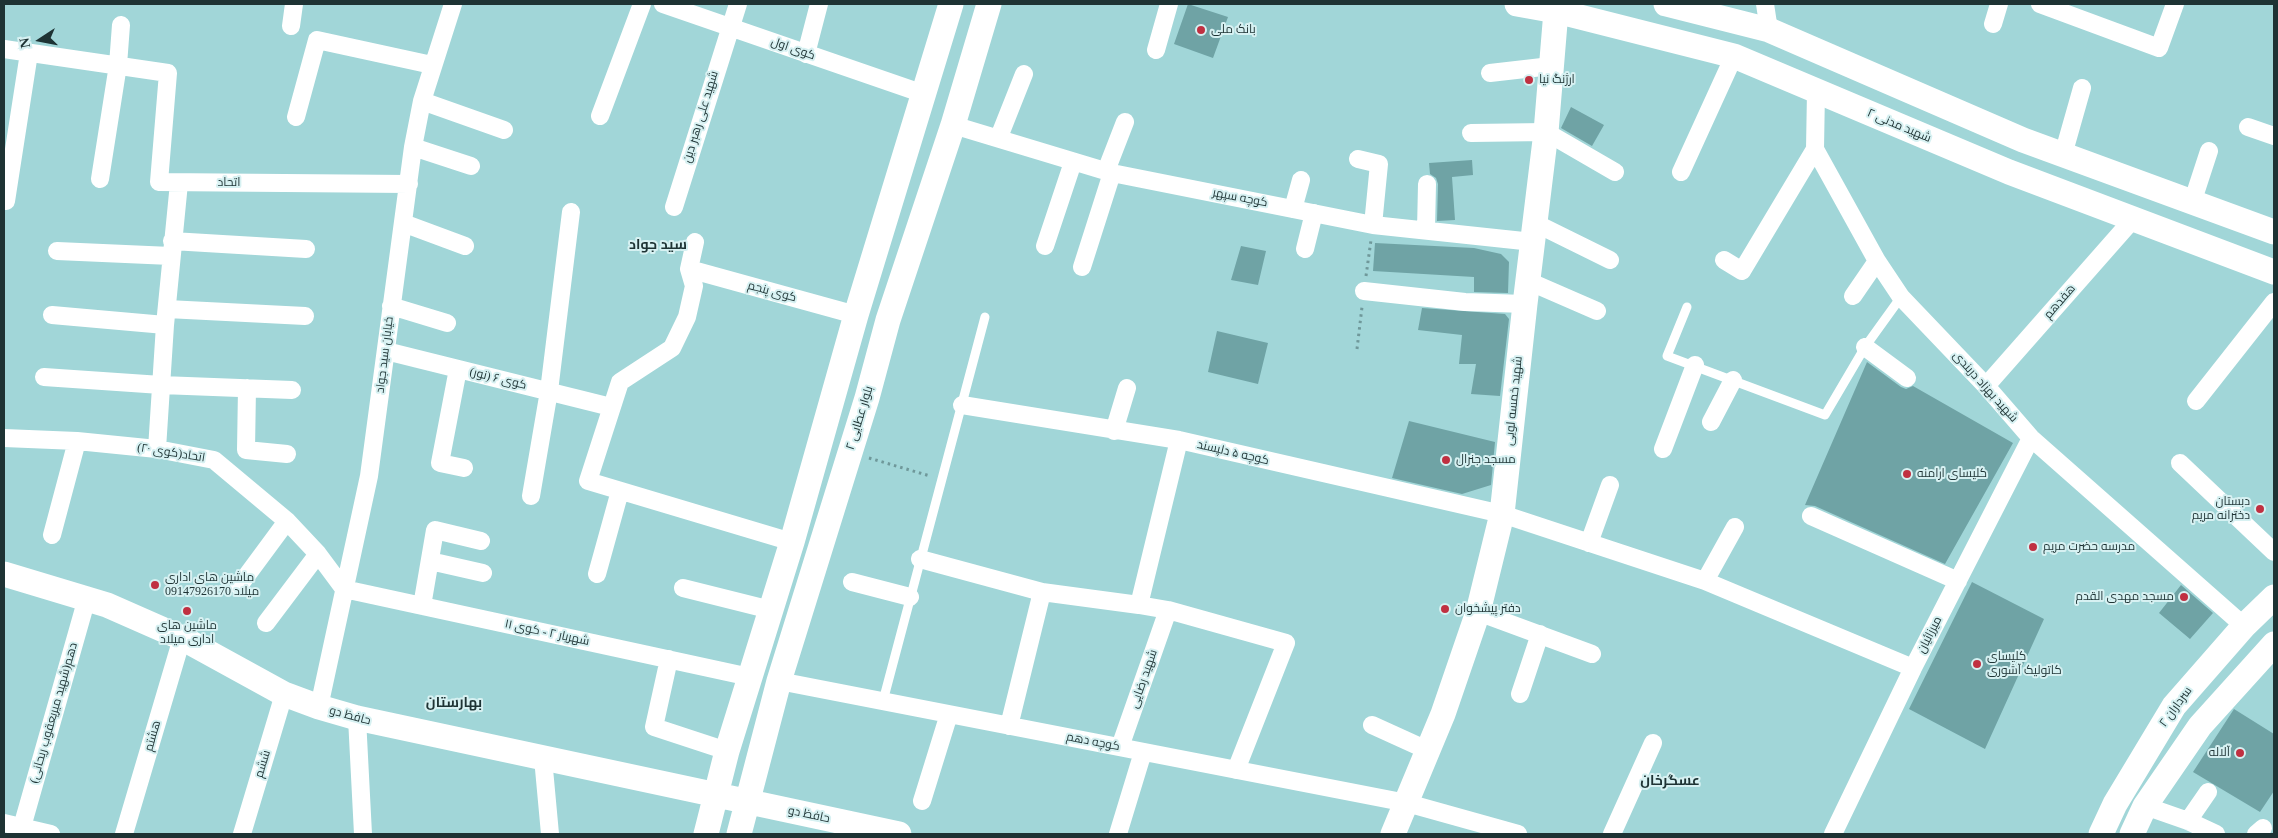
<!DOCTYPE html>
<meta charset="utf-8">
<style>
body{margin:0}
#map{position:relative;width:2278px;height:838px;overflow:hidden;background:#a1d6d8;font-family:"Times New Roman",serif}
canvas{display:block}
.frame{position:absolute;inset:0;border:5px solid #1e3334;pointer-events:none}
.north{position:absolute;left:15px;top:15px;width:50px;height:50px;-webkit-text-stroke:4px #d7f1f2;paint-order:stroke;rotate:259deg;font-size:14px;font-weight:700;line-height:20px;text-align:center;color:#1e3334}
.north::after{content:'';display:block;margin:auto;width:18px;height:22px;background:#1e3334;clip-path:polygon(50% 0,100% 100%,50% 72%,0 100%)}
</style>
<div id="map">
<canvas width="2278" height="838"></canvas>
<div class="frame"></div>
<div class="north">N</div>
</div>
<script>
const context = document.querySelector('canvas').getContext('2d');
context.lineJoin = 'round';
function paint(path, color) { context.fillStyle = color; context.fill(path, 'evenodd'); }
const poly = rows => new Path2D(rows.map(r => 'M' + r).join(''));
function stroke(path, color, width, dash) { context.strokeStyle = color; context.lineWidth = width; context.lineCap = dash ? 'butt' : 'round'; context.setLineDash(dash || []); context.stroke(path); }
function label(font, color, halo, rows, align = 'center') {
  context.font = font + ' "Times New Roman",Cairo,serif'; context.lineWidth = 4; context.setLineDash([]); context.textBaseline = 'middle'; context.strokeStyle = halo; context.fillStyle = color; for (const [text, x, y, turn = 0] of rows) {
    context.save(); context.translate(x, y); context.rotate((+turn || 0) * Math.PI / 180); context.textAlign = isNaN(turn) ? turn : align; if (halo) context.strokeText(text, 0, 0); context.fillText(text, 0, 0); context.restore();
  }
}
paint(poly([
 [1188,4,1228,17,1213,58,1174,44],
 [1571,107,1604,125,1592,146,1561,128],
 [1472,160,1473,175,1452,177,1455,220,1437,221,1438,184,1436,178,1430,174,1429,163],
 [1375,243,1474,248,1501,254,1509,262,1508,293,1474,292,1474,277,1373,271],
 [1241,246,1266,251,1258,285,1231,280],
 [1422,308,1505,314,1509,319,1500,396,1471,394,1476,364,1459,364,1462,335,1418,330],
 [1217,331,1268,343,1258,384,1208,372],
 [1867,362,1901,387,1906,389,1913,386,2013,443,1945,564,1815,506,1805,505],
 [1409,421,1495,442,1491,485,1462,494,1392,478],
 [1972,582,2044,619,1985,749,1909,709],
 [2181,585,2213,613,2190,639,2159,613],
 [2234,709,2274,734,2274,791,2260,812,2193,772]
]), '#6fa3a5');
stroke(poly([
 [1366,276,1371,240],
 [1357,349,1362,307],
 [869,458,930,476]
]), '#6f989a', 3, [2.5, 4]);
stroke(poly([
 [1687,307,1667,356,1825,415,1865,347,1901,297],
 [883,701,985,317]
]), '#fff', 9);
stroke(poly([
 [663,4,924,94],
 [1765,4,1769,30],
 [2040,4,2159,48,2175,4],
 [1993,24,1999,4],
 [291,26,294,4],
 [4,49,168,73,159,182,409,184],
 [1156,50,1169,4],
 [806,54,819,4],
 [1490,73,1551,66],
 [1816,91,1815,149,1877,261,1901,297,1986,386,2031,438,2244,626],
 [422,101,504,130],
 [600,116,642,4],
 [296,117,317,40,432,65],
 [953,125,1112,173,1373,225,1533,242],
 [2248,127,2274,136],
 [1471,133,1546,132,1615,172],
 [999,137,1024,74],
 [413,147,471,166],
 [2063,155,2082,88],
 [1358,159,1379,164,1373,225],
 [1106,171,1125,122],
 [1681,172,1734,56],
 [100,179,118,65,121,25],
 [6,201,29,53],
 [2192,203,2209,151],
 [674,207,738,4],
 [1293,209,1301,180],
 [403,223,465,246],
 [1535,223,1610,260],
 [1426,230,1427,184],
 [172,241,306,249],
 [695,242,689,269,694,286,687,317,672,348,620,382,588,481,792,542],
 [1045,246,1073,162],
 [1305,249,1314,213],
 [57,251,171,256],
 [1724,260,1742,271,1815,149],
 [1082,267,1112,173],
 [689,269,856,315],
 [1528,281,1597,311],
 [1364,291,1465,302,1525,304],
 [1853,296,1877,261],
 [391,306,447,323],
 [167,309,305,316],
 [52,315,165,325],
 [1865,347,1907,378],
 [386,351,611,407],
 [458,369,440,463,464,468],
 [44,377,161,385,292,390],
 [1986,386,2134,218],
 [247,388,246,450,287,454],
 [2196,401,2274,302],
 [962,405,1179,440,1502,514,1705,581,1913,668],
 [1711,422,1733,380],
 [1114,431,1127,388],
 [4,438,77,441,157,449,214,460,287,521,318,554,344,589,750,677],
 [157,449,165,325,179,183],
 [1663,449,1695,365],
 [2180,463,2274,552],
 [531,496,549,391,571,212],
 [1811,516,1958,581],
 [52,535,77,441],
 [1589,543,1610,485],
 [920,559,1042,592,1139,605,1179,440],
 [430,561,483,573],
 [597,574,620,491],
 [1705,581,1735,527],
 [852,582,910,597],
 [239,586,287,521],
 [683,588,771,610],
 [1139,605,1168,610,1286,643,1236,770],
 [422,606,435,530,481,541],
 [1478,612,1592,654],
 [266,623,318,554],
 [669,659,654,727,727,751],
 [779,681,1407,803,1518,834],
 [1520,694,1540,634],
 [319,707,369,476,413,147,422,101,453,4],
 [357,718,363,834],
 [1372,725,1427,750],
 [1009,726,1042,592],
 [1120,747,1168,610],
 [543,758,550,834],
 [922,801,949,714],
 [2145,806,2188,821,2216,834],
 [2188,821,2208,792],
 [4,823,51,834],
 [20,834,87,598],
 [124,834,182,638],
 [242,834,284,694],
 [1118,834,1143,752],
 [1612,834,1653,743],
 [1833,834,1913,668,2031,438],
 [2256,834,2263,828]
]), '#fff', 18);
stroke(poly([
 [1517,4,1556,11,1734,56,2009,172,2274,272],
 [1666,4,1769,30,2023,140,2274,232],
 [4,574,107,605,182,638,284,694,319,707,357,718,899,834],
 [706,834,727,751,792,542,856,315,951,4],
 [739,834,779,681,867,398,888,320,953,125,989,4],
 [1393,834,1443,714,1478,612,1502,514,1525,304,1546,132,1556,11],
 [2101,834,2115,804,2174,706,2244,626,2274,597],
 [2132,834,2145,806,2200,726,2274,644]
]), '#fff', 25);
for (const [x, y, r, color] of [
 [1201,30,5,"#c03041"],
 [1529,80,5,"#c03041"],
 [1446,460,5,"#c03041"],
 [1907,474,5,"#c03041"],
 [2260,509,5,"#c03041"],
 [2033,547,5,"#c03041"],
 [155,585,5,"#c03041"],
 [2184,597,5,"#c03041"],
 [1445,609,5,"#c03041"],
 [187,611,5,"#c03041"],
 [1977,664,5,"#c03041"],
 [2240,753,5,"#c03041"]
]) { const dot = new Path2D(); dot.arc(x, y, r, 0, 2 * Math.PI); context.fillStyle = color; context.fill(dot); stroke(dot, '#d7f1f2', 2); }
label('12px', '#1e3334', '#d7f1f2', [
 ["بانک ملی",1211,30],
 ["ارژنگ نیا",1539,80],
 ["مسجد جنرال",1456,460],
 ["کلیسای ارامنه",1917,474],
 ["دبستان",2250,502,"right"],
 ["دخترانه مریم",2250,516,"right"],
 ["مدرسه حضرت مریم",2043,547],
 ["ماشین های اداری",165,578],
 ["میلاد 09147926170",165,592],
 ["مسجد مهدی القدم",2174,597,"right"],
 ["دفتر پیشخوان",1455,609],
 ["ماشین های",187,626,"center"],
 ["اداری میلاد",187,640,"center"],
 ["کلیسای",1987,657],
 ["کاتولیک آشوری",1987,671],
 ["آلاله",2230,753,"right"]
], 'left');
label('12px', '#1e3334', '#d7f1f2', [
 ["کوی اول",793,49,19],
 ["شهید علی رهبر دین",701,117,-73],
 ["شهید مدنی ۲",1899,126,23],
 ["اتحاد",229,183],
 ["کوچه سپهر",1240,198,11],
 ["کوی پنجم",772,292,15],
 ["هفدهم",2060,302,-49],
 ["خیابان سید جواد",385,355,-83],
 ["کوی ۶ (نور)",498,379,14],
 ["شهید بهزاد دربندی",1985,387,48],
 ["شهید خمسه لویی",1514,401,-84],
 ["بلوار عطایی ۲",860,418,-73],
 ["اتحاد(کوی ۲۰)",171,453,9],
 ["کوچه ۵ دلپسند",1233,453,13],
 ["شهریار ۲ - کوی ۱۱",547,633,12],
 ["میرزائیان",1930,635,-63],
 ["شهید رضایی",1144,679,-71],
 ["سرداران ۲",2176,707,-54],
 ["دهم(شهید میریعقوب ریحانی)",54,713,-74],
 ["حافظ دو",350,716,15],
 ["هشتم",153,736,-74],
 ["کوچه دهم",1093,742,11],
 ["ششم",263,764,-73],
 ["حافظ دو",809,815,12]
]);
label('bold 14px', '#1e3334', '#d7f1f2', [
 ["سید جواد",658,245],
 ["بهارستان",454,703],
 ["عسگرخان",1670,781]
]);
</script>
